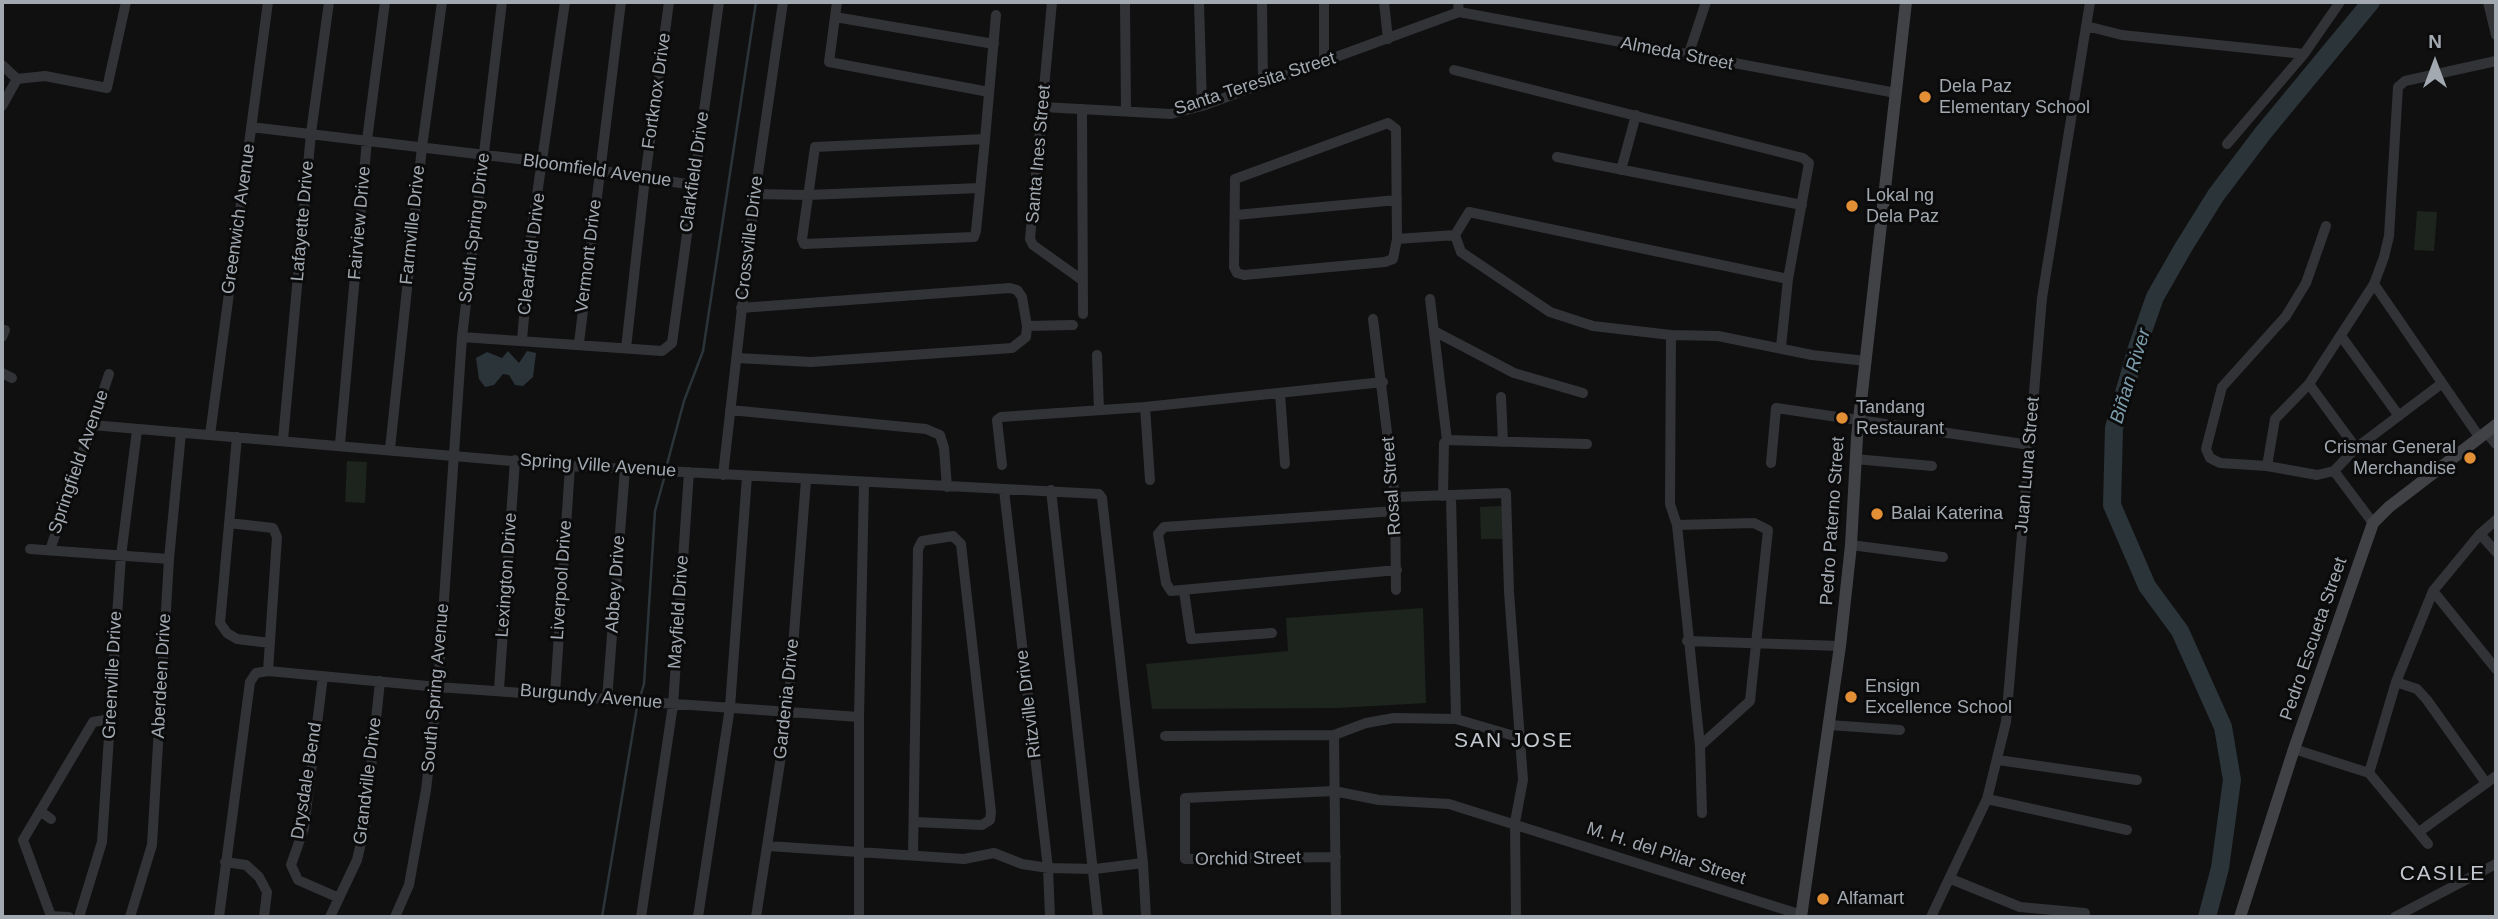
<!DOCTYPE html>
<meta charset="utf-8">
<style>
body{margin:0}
#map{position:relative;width:2498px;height:919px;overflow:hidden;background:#101011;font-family:Arial,sans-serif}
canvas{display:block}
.frame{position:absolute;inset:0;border:4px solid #a2a9b1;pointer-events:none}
.north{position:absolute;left:2400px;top:28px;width:70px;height:70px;-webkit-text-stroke:5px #0b0b0c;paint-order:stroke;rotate:0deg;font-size:19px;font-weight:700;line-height:28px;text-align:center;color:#a2a9b1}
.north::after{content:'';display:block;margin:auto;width:24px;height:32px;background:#a2a9b1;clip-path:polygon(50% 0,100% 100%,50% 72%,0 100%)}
</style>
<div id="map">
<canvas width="2498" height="919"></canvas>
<div class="frame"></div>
<div class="north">N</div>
</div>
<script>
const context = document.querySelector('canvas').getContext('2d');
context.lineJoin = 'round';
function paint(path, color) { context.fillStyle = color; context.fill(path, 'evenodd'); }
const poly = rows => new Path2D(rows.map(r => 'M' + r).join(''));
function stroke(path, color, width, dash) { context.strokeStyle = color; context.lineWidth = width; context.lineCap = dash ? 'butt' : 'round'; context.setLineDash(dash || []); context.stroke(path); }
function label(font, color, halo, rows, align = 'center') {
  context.font = font + ' Arial,sans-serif'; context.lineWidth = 6; context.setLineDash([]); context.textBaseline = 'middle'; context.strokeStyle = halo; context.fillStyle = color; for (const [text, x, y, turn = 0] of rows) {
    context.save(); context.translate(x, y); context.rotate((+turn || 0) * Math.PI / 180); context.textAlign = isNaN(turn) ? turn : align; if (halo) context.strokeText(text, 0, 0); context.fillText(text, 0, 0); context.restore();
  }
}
paint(poly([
 [2417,211,2437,212,2434,251,2414,250],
 [347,461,367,462,365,503,345,502],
 [1502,506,1503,539,1481,539,1480,507],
 [1423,608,1426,703,1338,708,1152,709,1146,664,1288,651,1286,618]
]), '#1d241d');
paint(poly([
 [508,351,519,363,527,351,536,353,533,377,523,386,515,385,509,375,503,374,494,385,485,387,479,379,476,358,487,352,502,358]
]), '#2b3439');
stroke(poly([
 [666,468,684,401,703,351,756,2],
 [602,917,637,707,644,684,655,511,665,475]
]), '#2b3439', 2.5);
stroke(poly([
 [2207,917,2220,868,2232,780,2223,727,2180,631,2147,586,2112,505,2114,428,2137,348,2155,297,2183,248,2216,195,2263,133,2371,2]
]), '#2b3439', 18);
stroke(poly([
 [837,2,829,62,989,92],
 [1052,2,1030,239,1033,245,1082,280],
 [1125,2,1126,111],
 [1199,2,1202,106],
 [1262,2,1263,83],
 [1324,2,1324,62],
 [1384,2,1388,39],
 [1458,2,1459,12],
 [2488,2,2496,35],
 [1459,12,1896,93],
 [835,17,994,44],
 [2086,26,2122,35,2304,54],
 [1688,56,1706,2],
 [2,65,17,79,45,76,107,88,126,2],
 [1454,70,1803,158,1809,163,1788,279,1781,347],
 [2,106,17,79],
 [1043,107,1171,114,1202,106,1459,12],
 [1082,109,1083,314],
 [1388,123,1396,129,1397,239,1393,259,1385,262,1244,275,1237,273,1234,267,1235,179,1388,123],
 [251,127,544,162,693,185],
 [985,139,815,147,802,239,804,244,974,237,976,231,985,139,996,15],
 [2227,144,2304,54,2340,2],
 [1557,157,1802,205],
 [1621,170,1636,115],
 [755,194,808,195,980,188],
 [1236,215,1397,200],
 [2326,226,2306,283,2286,316,2222,387,2206,449,2210,458,2220,463,2267,466,2317,475,2334,471,2373,523],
 [1397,239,1455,235],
 [1788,279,1469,212,1455,235,1461,252,1550,312,1593,326,1671,335,1718,336,1812,355,1866,361],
 [2374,284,2480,438],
 [1430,299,1447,440],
 [1373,319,1395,497,1396,590],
 [1027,326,1073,325],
 [1434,331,1514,373,1583,393],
 [1671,335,1670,504,1677,525,1700,746,1702,813],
 [2341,336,2399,416],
 [2,337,5,330],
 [462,337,662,351,672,343,719,2],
 [522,340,531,236,565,2],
 [579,343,621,2],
 [626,348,645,178,669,2],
 [1097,355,1099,410],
 [737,358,811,362,1012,348,1026,337,1027,326,1022,297,1017,290,1010,288,741,308],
 [2,373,12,378],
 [2309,384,2356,448],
 [1280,393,1285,464],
 [1501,397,1503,442],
 [1145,407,1150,480],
 [730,410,926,429,940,435,944,448,947,487],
 [92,425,570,466,1099,494,1102,498,1143,863,1146,917],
 [2486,432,2496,444],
 [210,435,268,2],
 [237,437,220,623,227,633,237,639,270,643],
 [283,440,311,133,329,2],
 [340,444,367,140,385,2],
 [390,449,422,147,442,2],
 [1855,459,1932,466],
 [1771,463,1776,408,2030,445],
 [1002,465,997,420,1001,417,1145,407,1383,382],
 [2267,466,2275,419,2309,384,2374,284,2384,257,2389,236,2398,87,2405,81,2496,61],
 [2334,471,2356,448,2441,384],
 [723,475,755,194,783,2],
 [1004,490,1048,868,1050,917],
 [1051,490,1098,917],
 [1443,496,1444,443,1447,440,1587,444],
 [1395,497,1506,493,1509,592,1523,780,1515,822,1516,917],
 [1451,497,1456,719],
 [1396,511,1164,527,1158,534,1166,583,1171,591,1397,570],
 [229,523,273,528,277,537,268,671],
 [1677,525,1754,523,1768,530,1750,701,1700,746],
 [2480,534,2496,552],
 [1851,545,1943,557],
 [30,549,169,559],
 [50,550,109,374],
 [1184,591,1191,639,1272,633],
 [2433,591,2496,669],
 [1687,641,1840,646],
 [323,676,304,828,291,865,298,880,339,898],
 [2396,682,2417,689,2427,700,2486,783],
 [499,689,515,460],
 [555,694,570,466],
 [607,699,625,469],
 [1829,725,1900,730],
 [1334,735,1336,917],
 [1165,736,1334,735,1366,723,1394,718,1456,719,1521,738],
 [2294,749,2369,773,2428,844],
 [1998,760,2137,780],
 [2369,773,2396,682,2433,591,2480,534,2496,520],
 [1987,799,2127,830],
 [40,811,51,819],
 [2419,832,2496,776],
 [768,846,964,859,994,853,1022,864,1048,868,1095,869,1143,863],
 [913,855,918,549,922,541,953,536,961,544,991,812,990,820,982,825,914,822],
 [1336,857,1185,859,1185,798,1334,791,1379,800,1449,804,1802,915],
 [225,862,246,865,259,877,267,892,264,917],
 [1951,879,2020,907,2085,913],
 [69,917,51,916,23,840,93,722,111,719],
 [79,917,102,842,121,556,137,430],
 [130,917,152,845,169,559,181,433],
 [219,917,250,682,256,673,268,671,438,687,859,717],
 [330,917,357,860,365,826,380,681],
 [395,917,409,885,426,790,438,687,462,337,502,2],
 [641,917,673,705,689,472],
 [698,917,730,707,747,476],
 [756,917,788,711,806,480],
 [859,917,859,717,864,484],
 [1931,917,1987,799,2006,722,2042,298,2090,2],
 [2395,917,2496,864]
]), '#323336', 10);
stroke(poly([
 [1801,917,1840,646,1851,545,1857,437,1906,2],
 [2240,917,2294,749,2373,523,2389,507,2496,425]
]), '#404246', 12);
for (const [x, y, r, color] of [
 [1925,97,7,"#e38f36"],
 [1852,206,7,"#e38f36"],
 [1842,418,7,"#e38f36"],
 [2470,458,7,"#e38f36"],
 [1877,514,7,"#e38f36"],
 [1851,697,7,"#e38f36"],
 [1823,899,7,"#e38f36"]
]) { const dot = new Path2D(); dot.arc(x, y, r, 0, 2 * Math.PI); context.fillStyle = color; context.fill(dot); stroke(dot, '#0b0b0c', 2.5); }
label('18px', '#a2a9b1', '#0b0b0c', [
 ["Almeda Street",1677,54,11],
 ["Santa Teresita Street",1255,84,-18],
 ["Fortknox Drive",657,91,-82],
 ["Santa Ines Street",1039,154,-85],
 ["Bloomfield Avenue",597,171,8],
 ["Clarkfield Drive",695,172,-82],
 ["Greenwich Avenue",239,219,-82],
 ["Lafayette Drive",303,221,-85],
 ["Fairview Drive",360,223,-85],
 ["Farmville Drive",413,225,-84],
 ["South Spring Drive",475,228,-83],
 ["Crossville Drive",750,238,-83],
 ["Clearfield Drive",532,254,-83],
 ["Vermont Drive",589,256,-83],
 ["Springfield Avenue",79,462,-71],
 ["Juan Luna Street",2028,465,-85],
 ["Spring Ville Avenue",598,466,4],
 ["Rosal Street",1392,486,-94],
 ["Pedro Paterno Street",1833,521,-86],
 ["Lexington Drive",507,575,-86],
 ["Liverpool Drive",562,580,-86],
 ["Abbey Drive",616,584,-86],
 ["Mayfield Drive",679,612,-86],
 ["Pedro Escueta Street",2314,639,-71],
 ["Greenville Drive",113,675,-87],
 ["Aberdeen Drive",162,676,-87],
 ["South Spring Avenue",436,688,-85],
 ["Burgundy Avenue",591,697,5],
 ["Gardenia Drive",787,699,-84],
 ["Ritzville Drive",1029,704,-97],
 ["Drysdale Bend",307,781,-81],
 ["Grandville Drive",368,781,-83],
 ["M. H. del Pilar Street",1666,854,18],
 ["Orchid Street",1248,859,-1]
]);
label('18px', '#a2a9b1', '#0b0b0c', [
 ["Dela Paz",1939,87],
 ["Elementary School",1939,108],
 ["Lokal ng",1866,196],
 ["Dela Paz",1866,217],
 ["Tandang",1856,408],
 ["Restaurant",1856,429],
 ["Crismar General",2456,448,"right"],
 ["Merchandise",2456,469,"right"],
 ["Balai Katerina",1891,514],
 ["Ensign",1865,687],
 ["Excellence School",1865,708],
 ["Alfamart",1837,899]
], 'left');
label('italic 19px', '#7b9cab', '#0b0b0c', [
 ["Biñan River",2131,376,-73]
]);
context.letterSpacing = '2px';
label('21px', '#c3c7ce', '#0b0b0c', [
 ["SAN JOSE",1514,741],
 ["CASILE",2443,874]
]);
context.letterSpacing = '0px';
</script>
